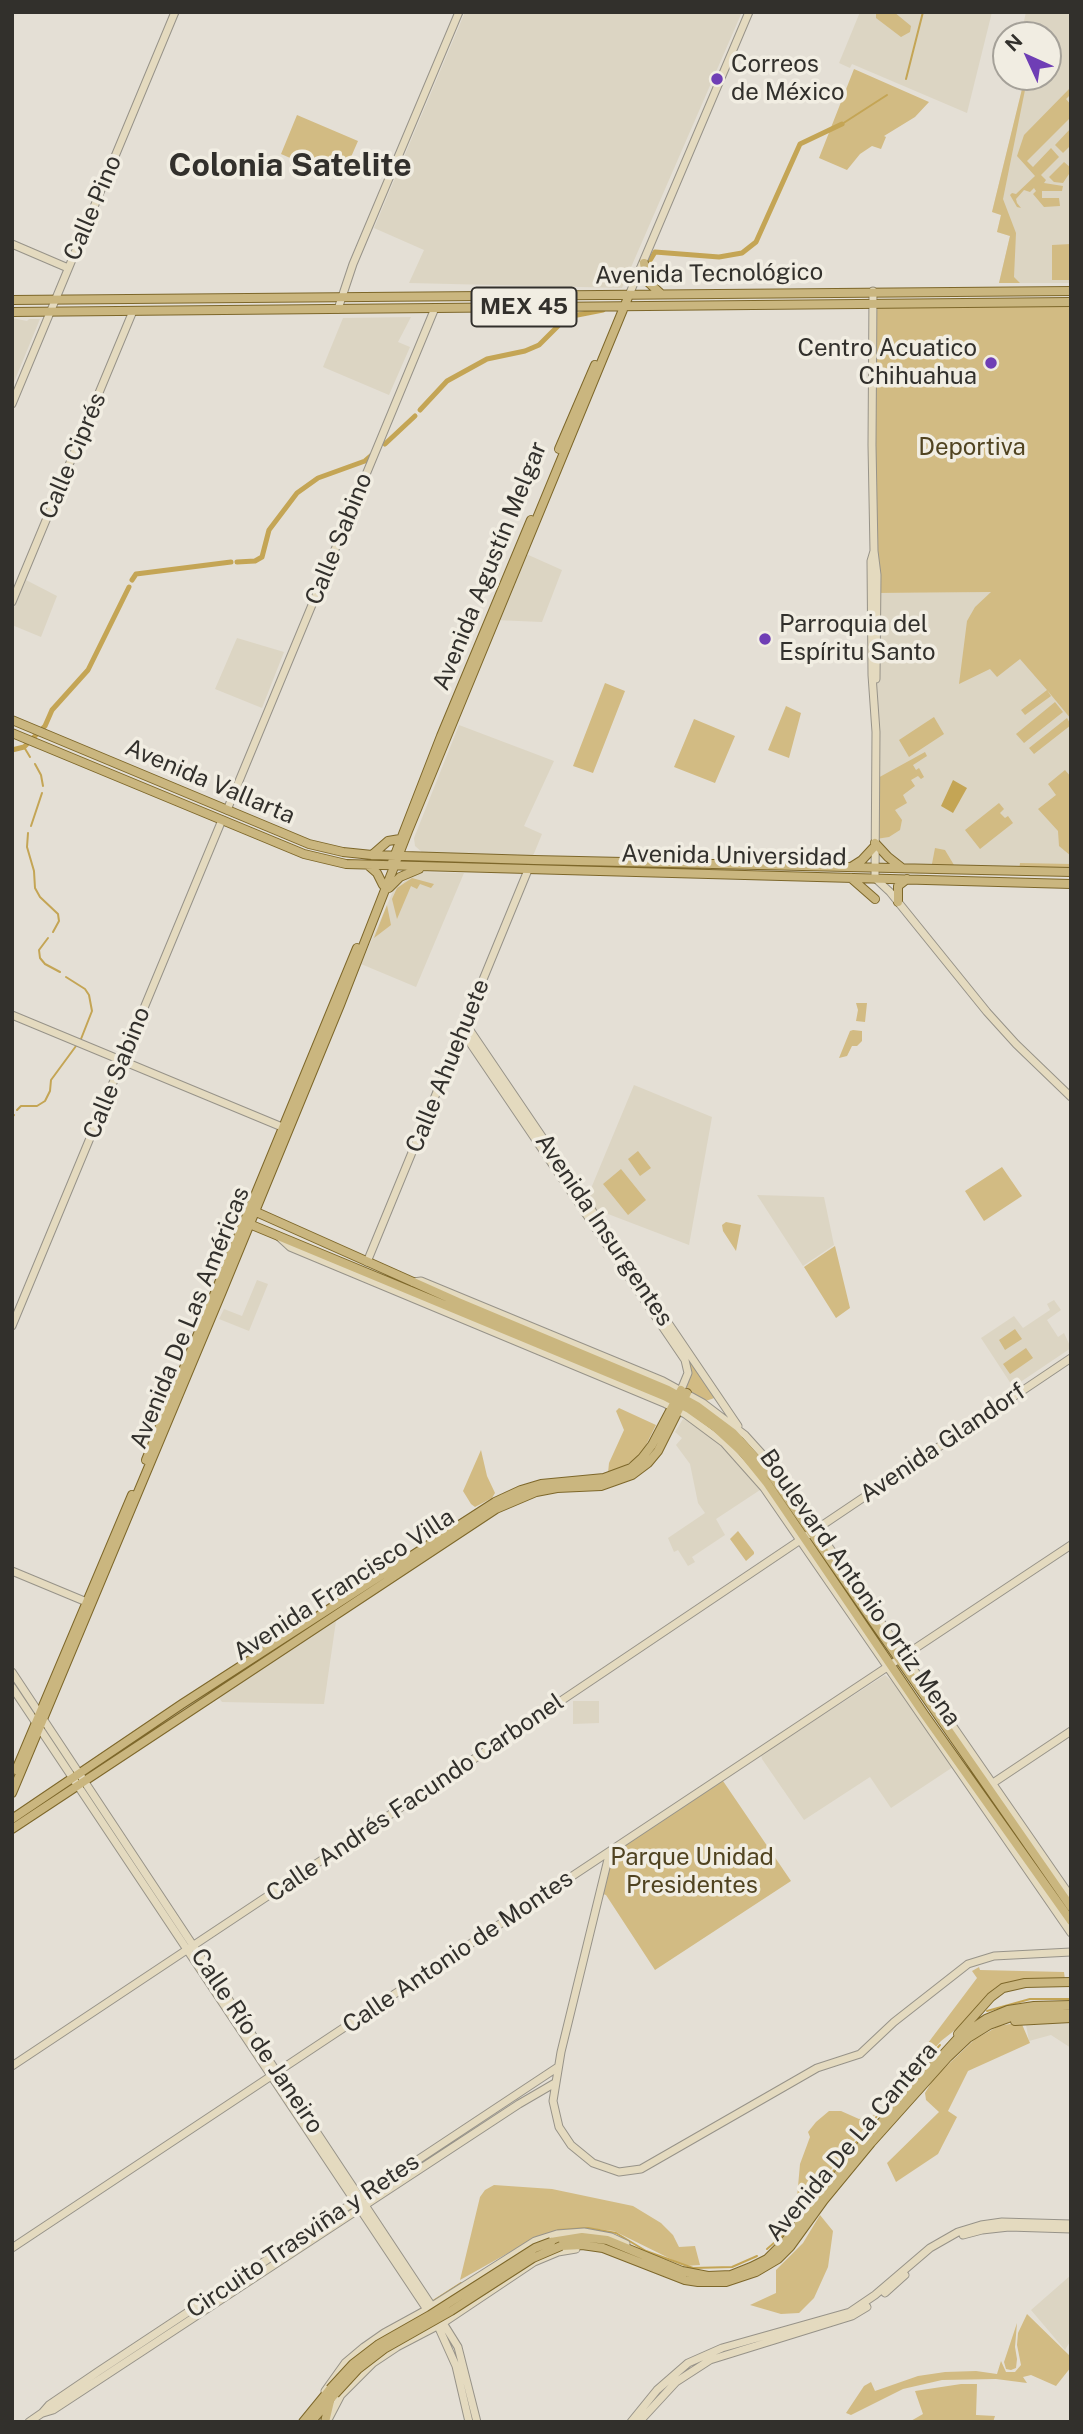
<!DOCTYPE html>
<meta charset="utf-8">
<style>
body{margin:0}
#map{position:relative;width:1083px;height:2434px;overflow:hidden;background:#e4dfd5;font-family:"Public Sans",sans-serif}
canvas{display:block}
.frame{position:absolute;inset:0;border:14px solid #32302c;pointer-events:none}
.north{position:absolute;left:992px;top:21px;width:70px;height:70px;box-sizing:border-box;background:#f1ede2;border:2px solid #a5a199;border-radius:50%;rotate:315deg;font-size:19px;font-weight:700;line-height:28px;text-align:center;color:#32302c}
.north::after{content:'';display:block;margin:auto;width:24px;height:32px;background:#6f3eb5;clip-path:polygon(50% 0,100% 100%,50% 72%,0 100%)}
</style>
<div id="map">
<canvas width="1083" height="2434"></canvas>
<div class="frame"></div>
<div class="north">N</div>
</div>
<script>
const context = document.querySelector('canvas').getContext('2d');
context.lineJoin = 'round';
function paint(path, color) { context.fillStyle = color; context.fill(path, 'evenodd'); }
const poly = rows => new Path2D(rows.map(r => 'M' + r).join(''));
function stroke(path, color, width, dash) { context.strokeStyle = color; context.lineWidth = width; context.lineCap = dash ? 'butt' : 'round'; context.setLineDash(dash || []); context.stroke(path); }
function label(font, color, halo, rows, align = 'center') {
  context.font = font + ' "Public Sans",sans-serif'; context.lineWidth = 7; context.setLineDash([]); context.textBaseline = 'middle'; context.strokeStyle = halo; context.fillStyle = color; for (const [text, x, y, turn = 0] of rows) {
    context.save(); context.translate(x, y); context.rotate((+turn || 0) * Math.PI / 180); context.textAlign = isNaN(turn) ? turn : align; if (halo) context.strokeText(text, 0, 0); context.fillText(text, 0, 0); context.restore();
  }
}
paint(poly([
 [465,12,742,12,622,288,409,283,424,250,374,228],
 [860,12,992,12,967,113,852,64,850,68,839,63],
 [1026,12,1071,12,1071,283,999,283,1010,236,997,232,1001,215,992,212,1022,90,1020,86,1009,83,1010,77,1048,77,1048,35,1021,35],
 [411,317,398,342,410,347,389,395,323,367,343,318],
 [12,318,27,321,29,319,40,319,12,387],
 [524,553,562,570,542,622,495,620],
 [26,580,57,596,41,637,12,625,12,612],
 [1071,591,1071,872,875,868,875,685,877,593],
 [237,638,284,652,262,708,215,689],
 [459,725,554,761,524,826,542,834,533,856,423,853,415,846,414,838],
 [422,872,464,873,416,987,361,964,394,889,413,875],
 [634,1085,712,1117,689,1245,595,1209,587,1198],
 [757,1195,824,1197,834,1245,803,1266],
 [257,1280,268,1284,249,1331,219,1319,224,1309,242,1316],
 [1054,1300,1061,1310,1047,1320,1058,1337,1064,1333,1071,1348,1013,1387,981,1338,1014,1316,1023,1328,1050,1310,1047,1304],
 [683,1419,698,1426,732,1454,760,1490,716,1519,725,1535,692,1557,695,1562,688,1566,678,1550,674,1552,668,1538,705,1513,698,1503,690,1464,676,1445,682,1438,675,1432],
 [336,1621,324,1704,222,1702,219,1698],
 [885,1675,896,1685,953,1767,891,1808,870,1777,804,1820,762,1759,761,1755],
 [573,1701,599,1701,599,1723,573,1724],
 [1045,2021,1071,2023,1071,2048,1051,2035,1029,2041,1026,2025],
 [1071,2275,1071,2340,1065,2350,1031,2310]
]), '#dcd5c3');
paint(poly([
 [876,12,894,12,911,26,910,32,901,37,876,18],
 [854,69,929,102,915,117,884,136,886,137,881,149,872,146,860,154,847,170,819,158],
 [1071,87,1071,94,1066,99,1071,105,1071,117,1027,161,1033,167,1051,148,1059,157,1041,175,1046,180,1044,183,1063,186,1062,191,1042,191,1042,198,1059,198,1060,206,1044,207,1033,194,1036,191,1034,188,1030,192,1024,190,1016,199,1017,203,1021,208,1017,207,1010,195,1012,193,1016,194,1035,176,1017,156,1024,135],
 [1022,89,1025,90,1003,199,1016,233,1014,277,1020,283,999,283,1010,236,997,232,1001,215,992,212],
 [297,115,358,141,341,180,281,154],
 [1071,128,1071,145,1063,153,1055,145],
 [1064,162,1071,168,1071,171,1063,183,1054,182,1049,177],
 [1071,244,1071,280,1052,280,1052,245],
 [1071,302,1071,719,1047,690,1051,696,1025,715,1021,710,1047,690,1020,659,997,677,990,669,959,684,967,621,975,607,991,592,877,593,873,303],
 [605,683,625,691,593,773,573,766],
 [1055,702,1063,712,1024,743,1016,734],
 [786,706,801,713,789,758,768,750],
 [934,717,944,734,909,757,899,740],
 [1067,718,1071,725,1034,754,1029,748],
 [694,719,735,736,715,783,674,767],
 [925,752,927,756,913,765,916,770,919,768,924,777,921,779,918,776,911,780,915,786,903,795,907,803,895,810,902,820,900,830,889,837,876,839,876,779],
 [1065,770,1071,777,1071,856,1059,846,1058,831,1038,809,1056,795,1048,784],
 [999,803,1004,809,1000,813,1005,818,1008,816,1013,823,980,849,965,830],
 [935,848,945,850,957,870,931,869],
 [1020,863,1071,864,1071,871,1019,870],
 [412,878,434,884,431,888,420,884,417,889,411,886,397,919,392,899,397,888],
 [387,905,391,925,374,938],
 [856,1003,867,1003,865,1022,856,1021,858,1010],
 [853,1030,862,1031,862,1041,857,1046,852,1046,847,1056,839,1058,850,1031],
 [638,1151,651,1168,640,1176,628,1159],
 [1002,1167,1022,1196,984,1221,965,1191],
 [621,1169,646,1200,628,1215,603,1184],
 [726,1222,741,1225,736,1251,723,1231,722,1225],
 [835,1246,850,1308,836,1318,804,1267],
 [1015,1329,1022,1339,1005,1350,999,1340],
 [674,1332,717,1397,703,1402,681,1390,687,1377],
 [1026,1348,1033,1358,1010,1374,1003,1364],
 [619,1408,656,1425,644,1449,636,1458,619,1470,608,1473,609,1463,624,1430,616,1411],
 [481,1450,487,1476,495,1493,492,1498,475,1507,471,1504,463,1491],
 [738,1531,754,1552,754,1554,746,1561,730,1539],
 [721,1778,791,1881,655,1970,606,1895,600,1893,610,1852],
 [979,1967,980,1970,1064,1972,1065,1980,1011,1981,995,1988,964,2023,941,2041,929,2055,922,2051,977,1978,972,1971],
 [1021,2022,1030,2043,968,2071,948,2111,957,2117,938,2154,896,2182,887,2163,939,2112,926,2100,925,2093,934,2078,975,2039,999,2026],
 [829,2111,841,2111,859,2119,875,2115,788,2223,792,2211,796,2209,800,2164,810,2137,808,2132,816,2122],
 [494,2185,552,2189,633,2206,661,2223,673,2235,679,2247,695,2246,700,2265,685,2266,614,2231,588,2228,563,2229,526,2243,460,2280,480,2197,485,2190],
 [820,2215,833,2231,828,2267,814,2298,799,2313,781,2314,750,2305,776,2293,776,2270,803,2243],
 [1027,2314,1071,2357,1071,2367,1056,2386,1031,2375,1023,2377,1027,2383,996,2379,942,2380,903,2389,851,2415,846,2413,864,2386,871,2382,875,2391,918,2376,945,2372,976,2371,997,2374,1001,2361,1006,2372,1015,2372,1021,2365,1017,2345,1018,2333],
 [1017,2323,1015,2347,1017,2359,1016,2368,1011,2370,1006,2369,1004,2362],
 [961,2384,977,2384,976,2415,995,2416,993,2422,909,2422,923,2414,915,2391]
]), '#d2bb83');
paint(poly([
 [953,780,967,788,953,813,941,806]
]), '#c4a555');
stroke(poly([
 [906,79,923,12],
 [842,124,887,95],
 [24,747,30,757],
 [35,764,41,775,43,786],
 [31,826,42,793],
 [28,833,27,847,34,871,35,888,40,897,58,914,59,921,53,932],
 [48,938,39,950,40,958,45,964,60,972],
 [66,977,85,989,89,995,92,1011,81,1039],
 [17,1110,21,1106,37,1106,45,1101,50,1091,51,1080,76,1046],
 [12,1117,14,1115],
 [987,2011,1030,1999,1071,1999],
 [897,2093,940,2045],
 [558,2230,588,2228,616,2233,646,2251,693,2268,732,2267,757,2256],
 [767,2249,782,2236,877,2116],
 [433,2301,461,2283]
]), '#c4a555', 2);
stroke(poly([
 [649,262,655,252,719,257,742,253,756,242,800,144,842,124],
 [420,410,447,381,487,359,525,351,539,345,567,317,603,310],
 [385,444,415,416],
 [237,562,255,561,262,557,269,530,297,493,318,478,365,461,372,455],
 [132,580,136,574,231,562],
 [12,750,24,747,45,726,52,710,88,670,129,587]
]), '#c4a555', 5);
const secondary = poly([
 [12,244,68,268],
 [873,291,872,445,874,551,877,575,876,679],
 [629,295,749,12],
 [338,309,353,264,459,12],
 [12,404,175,12],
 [874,551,871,561,872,675,876,732,875,878,890,892,987,1012,1016,1044,1071,1097],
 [12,602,133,311],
 [227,810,435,308],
 [12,1015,282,1127],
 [465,1023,738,1426],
 [462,1031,685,1360,688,1373,681,1390],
 [278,1236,290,1247,664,1403,685,1414,724,1443,764,1488,1071,1933],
 [367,1262,528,870],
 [413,1282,421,1281,663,1381,703,1403,745,1435,773,1466,1071,1897],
 [12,1326,222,820],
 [12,1571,89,1603],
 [12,1672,443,2323,458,2347,477,2422],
 [12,1687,438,2326,456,2366,469,2422],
 [990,1785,1071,1731],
 [610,1851,561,2052,553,2101,559,2127,571,2145,593,2163,619,2172,641,2169,817,2068,860,2054,894,2022,968,1964,994,1956,1071,1952],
 [12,2066,537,1717,1071,1358],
 [963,2235,982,2230,1009,2227,1071,2229],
 [12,2248,1071,1545],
 [885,2293,905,2275],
 [325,2391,345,2363,364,2347,384,2333,426,2310,535,2241,557,2234,584,2232,611,2237,626,2244],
 [43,2413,53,2410,519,2104,555,2083],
 [329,2418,341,2395,373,2363,397,2347,443,2323,534,2262,558,2252,576,2249],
 [29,2422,42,2413,49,2405,99,2371,558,2067],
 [631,2422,657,2390,688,2363,722,2348,850,2312,875,2295,930,2248,958,2232,981,2225,1002,2222,1071,2224],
 [639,2422,676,2382,710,2360,852,2316,867,2307]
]);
const primary = poly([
 [644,263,647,281,660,293],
 [12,300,1071,291],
 [12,312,1071,302],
 [559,449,595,365],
 [12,720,309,844,343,852,372,855,534,860,1071,872],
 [12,733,304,854,346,864,1071,884],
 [875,843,888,857,902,868],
 [372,855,388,841,400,839],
 [391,865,441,736,531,520],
 [369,866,377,873,383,885],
 [851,867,862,860,875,846],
 [851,878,875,899],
 [389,888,400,877,419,869],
 [898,902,898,886,907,879],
 [250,1212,254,1211,458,1302,668,1390,697,1406,733,1433,772,1476,1071,1907],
 [247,1223,664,1396,689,1409,716,1428,742,1452,767,1483,924,1714,1071,1921],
 [146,1460,357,948],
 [16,1770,132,1495],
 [12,1793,221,1294,340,1005,408,831,629,295],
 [12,1819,182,1704,495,1502,521,1490,541,1484,604,1478,631,1468,642,1458,652,1445,681,1390],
 [12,1829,496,1509,536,1492,557,1488,601,1486,632,1475,648,1463,658,1451,687,1393],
 [1015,2021,1071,2018],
 [958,2034,991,1997,1003,1988,1025,1983,1071,1982],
 [551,2242,582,2237,607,2240,682,2271,708,2276,731,2275,751,2267,767,2259,787,2239,867,2138,959,2037,986,2019,1008,2010,1034,2006,1071,2005],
 [561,2246,582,2245,603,2248,685,2280,698,2282,726,2282,756,2272,778,2259,790,2247,824,2200,871,2143,948,2057,968,2038,989,2025,1011,2017,1036,2013,1071,2013],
 [303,2422,330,2389],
 [311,2422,335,2394],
 [325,2422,330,2401]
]);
stroke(secondary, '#979389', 9);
stroke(primary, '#7d672a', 10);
stroke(secondary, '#e4dabf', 7);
stroke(primary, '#cab67f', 8);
const primaryBridge = poly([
 [330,2389,353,2364,379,2344,430,2315,535,2248,551,2242],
 [335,2394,358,2369,384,2349,451,2311,533,2258,561,2246]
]);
stroke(primaryBridge, '#7d672a', 10, []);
stroke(primaryBridge, '#cab67f', 8);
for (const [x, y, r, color] of [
 [717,79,7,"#6f3eb5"],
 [991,363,7,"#6f3eb5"],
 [765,639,7,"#6f3eb5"]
]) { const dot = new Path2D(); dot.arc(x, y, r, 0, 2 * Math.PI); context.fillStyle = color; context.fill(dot); stroke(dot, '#f1ede2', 2.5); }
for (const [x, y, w] of [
 [524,307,105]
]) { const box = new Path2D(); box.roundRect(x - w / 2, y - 19.5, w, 39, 5); context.fillStyle = '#f1ede2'; context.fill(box); stroke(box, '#32302c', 2); }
label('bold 23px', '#32302c', null, [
 ["MEX 45",524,307]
]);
label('24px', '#32302c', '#f1ede2', [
 ["Correos",731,65],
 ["de México",731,93],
 ["Centro Acuatico",977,349,"right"],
 ["Chihuahua",977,377,"right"],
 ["Parroquia del",779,625],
 ["Espíritu Santo",779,653]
], 'left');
label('24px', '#32302c', '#f1ede2', [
 ["Calle Pino",93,208,-67],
 ["Avenida Tecnológico",709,274,-1],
 ["Calle Ciprés",73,456,-67],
 ["Calle Sabino",339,539,-68],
 ["Avenida Agustín Melgar",490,566,-68],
 ["Avenida Vallarta",210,782,23],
 ["Avenida Universidad",734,856,1],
 ["Calle Ahuehuete",448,1066,-68],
 ["Calle Sabino",117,1073,-68],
 ["Avenida Insurgentes",604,1230,56],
 ["Avenida De Las Américas",190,1318,-68],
 ["Avenida Glandorf",943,1443,-34],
 ["Avenida Francisco Villa",344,1585,-33],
 ["Boulevard Antonio Ortiz Mena",860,1588,55],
 ["Calle Andrés Facundo Carbonel",415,1798,-34],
 ["Calle Antonio de Montes",458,1952,-34],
 ["Calle Río de Janeiro",257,2041,56],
 ["Avenida De La Cantera",852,2142,-50],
 ["Circuito Trasviña y Retes",303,2236,-34]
]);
label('24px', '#504320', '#f1ede2', [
 ["Deportiva",972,448],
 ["Parque Unidad",692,1858],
 ["Presidentes",692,1886]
]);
label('bold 32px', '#32302c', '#f1ede2', [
 ["Colonia Satelite",290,166]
]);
</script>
